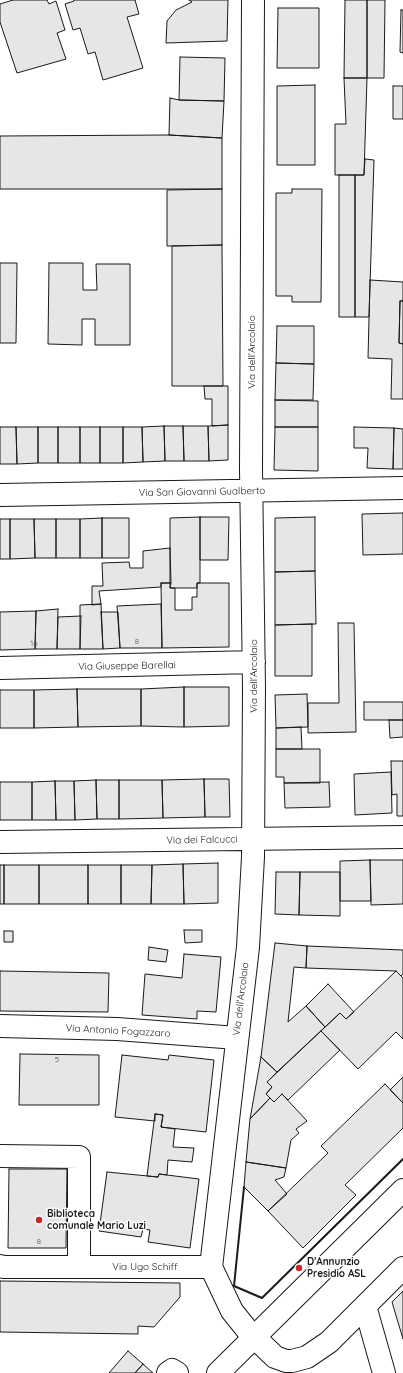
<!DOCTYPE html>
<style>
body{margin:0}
canvas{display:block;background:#fff}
</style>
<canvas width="403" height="1373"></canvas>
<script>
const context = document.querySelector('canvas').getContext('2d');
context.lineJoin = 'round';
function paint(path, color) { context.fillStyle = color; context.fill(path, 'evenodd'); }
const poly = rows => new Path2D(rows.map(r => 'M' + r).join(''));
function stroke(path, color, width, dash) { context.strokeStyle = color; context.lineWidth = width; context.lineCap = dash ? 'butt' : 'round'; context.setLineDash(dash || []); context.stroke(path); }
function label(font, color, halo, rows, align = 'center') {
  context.font = font + ' Quicksand,sans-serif'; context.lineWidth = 3; context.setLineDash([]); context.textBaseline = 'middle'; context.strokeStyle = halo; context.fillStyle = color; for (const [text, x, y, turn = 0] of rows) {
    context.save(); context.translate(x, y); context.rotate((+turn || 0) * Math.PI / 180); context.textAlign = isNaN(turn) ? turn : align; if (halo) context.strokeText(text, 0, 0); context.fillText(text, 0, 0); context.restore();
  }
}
const building = poly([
 [13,0,47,0,49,4,56,1,65,30,57,33,66,59,17,73,0,22,0,4,13,0],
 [74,0,135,0,139,14,127,17,143,68,103,80,95,52,88,54,80,28,73,30,65,4,74,1,74,0],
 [189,0,228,0,227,41,166,43,167,21,176,10,192,2,189,0],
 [345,0,367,0,367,78,344,78,345,0],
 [367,0,385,0,384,78,367,78,367,0],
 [278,8,319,8,319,68,277,68,278,8],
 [401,10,403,10,403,53,400,52,401,10],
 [180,57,225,58,224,101,179,100,180,57],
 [344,78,367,78,364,175,335,175,335,124,346,124,344,78],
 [315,85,315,165,277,165,277,86,315,85],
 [393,86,403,86,403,119,393,119,393,86],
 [170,98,179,100,224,101,222,138,169,135,170,98],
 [169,135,222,138,222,189,0,189,0,136,169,135],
 [365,159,374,160,369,317,355,317,355,175,364,175,365,159],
 [339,175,355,175,355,317,339,317,339,175],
 [222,189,222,245,167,246,167,190,222,189],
 [292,189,322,189,321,302,292,302,292,296,276,296,276,193,292,193,292,189],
 [222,245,223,386,172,386,172,246,222,245],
 [0,263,17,263,16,343,0,343,0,263],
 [49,263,83,263,83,290,97,290,96,264,130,264,130,345,95,345,95,319,82,319,82,345,48,344,49,263],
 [370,280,403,282,403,301,400,301,399,343,403,344,403,399,391,399,392,359,368,358,370,280],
 [400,301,403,301,403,344,399,343,400,301],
 [277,326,314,326,314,364,276,363,277,326],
 [276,363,314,364,313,400,275,400,276,363],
 [204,386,228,386,228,425,212,426,212,399,205,399,204,386],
 [275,400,318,401,318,427,275,427,275,400],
 [228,425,228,460,209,461,208,426,228,425],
 [164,426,183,426,184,461,165,461,164,426],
 [164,426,165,461,143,462,142,427,164,426],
 [183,426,208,426,209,461,184,461,183,426],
 [0,427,16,427,17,464,0,464,0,427],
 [16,427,38,427,38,463,17,464,16,427],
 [38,427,58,427,58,463,38,463,38,427],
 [58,427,80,427,80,463,58,463,58,427],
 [80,427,100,427,100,463,80,463,80,427],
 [100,427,123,427,123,463,100,463,100,427],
 [123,427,142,427,143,462,123,463,123,427],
 [275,427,318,427,318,471,274,470,275,427],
 [354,427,394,428,393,469,367,468,368,448,354,448,354,427],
 [394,428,403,429,403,469,393,469,394,428],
 [403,513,403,554,363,555,362,514,403,513],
 [200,517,200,583,197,583,197,588,170,588,170,518,200,517],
 [200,517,229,517,228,560,200,560,200,517],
 [315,517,315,571,275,572,275,518,315,517],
 [102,518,102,558,80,558,80,519,102,518],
 [102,518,129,518,129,558,102,558,102,518],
 [0,519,10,519,10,559,0,559,0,519],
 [10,519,34,519,35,558,10,559,10,519],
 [34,519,56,519,56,558,35,558,34,519],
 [56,519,80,519,80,558,56,558,56,519],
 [170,548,171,583,161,583,161,587,99,591,101,604,92,605,92,586,103,586,102,563,129,562,130,568,143,568,143,551,170,548],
 [315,571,316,624,275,625,275,572,315,571],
 [161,583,171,583,170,588,175,588,175,610,192,610,192,597,197,597,197,583,229,583,229,647,162,648,161,583],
 [101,604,103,649,80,649,80,605,101,604],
 [161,604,162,648,120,648,117,606,161,604],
 [58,609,57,649,35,649,36,611,58,609],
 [36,611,35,649,0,650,0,612,36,611],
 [101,612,118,612,120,648,103,649,101,612],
 [81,616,80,649,57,649,58,617,81,616],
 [338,623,354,623,356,732,308,733,308,703,339,703,338,623],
 [312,624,312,676,275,676,275,625,312,624],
 [184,687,229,687,229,726,184,727,184,687],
 [184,687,184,727,141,726,141,689,184,687],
 [77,689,78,727,34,728,34,690,77,689],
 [77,689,141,689,141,726,78,727,77,689],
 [0,690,34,690,34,728,0,728,0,690],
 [307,694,308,727,276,728,275,695,307,694],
 [364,702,403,702,403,720,364,720,364,702],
 [389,720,403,720,403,737,390,738,389,720],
 [301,727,302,749,276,749,276,728,301,727],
 [276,749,320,749,320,783,284,783,284,777,276,777,276,749],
 [391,761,403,761,403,816,397,816,397,794,392,795,391,761],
 [391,772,392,813,355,815,354,774,391,772],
 [204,779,229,779,230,817,205,817,204,779],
 [204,779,205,817,163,818,162,780,204,779],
 [96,780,97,819,75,820,74,781,96,780],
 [96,780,119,780,119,819,97,819,96,780],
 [119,780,162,780,163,818,119,819,119,780],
 [55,781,56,820,32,820,32,782,55,781],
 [55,781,74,781,75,820,56,820,55,781],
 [0,782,32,782,32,820,0,820,0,782],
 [329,782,330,807,285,808,284,783,329,782],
 [370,860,403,860,403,904,371,905,370,860],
 [370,860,371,901,340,901,340,861,370,860],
 [218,863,218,903,184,904,183,864,218,863],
 [183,864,184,904,151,904,152,865,183,864],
 [0,865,4,865,4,904,0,904,0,865],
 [4,865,39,865,39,904,4,904,4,865],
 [39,865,88,865,88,904,39,904,39,865],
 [88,865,121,865,121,904,88,904,88,865],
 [121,865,152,865,151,904,121,904,121,865],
 [276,872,300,872,299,915,275,914,276,872],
 [300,872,340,872,340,916,299,915,300,872],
 [184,930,202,930,202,942,185,943,184,930],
 [4,931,13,931,13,942,4,942,4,931],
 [275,943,307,946,306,968,294,967,288,1022,306,1006,325,1027,277,1072,261,1057,275,943],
 [307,946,403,950,403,974,401,976,396,971,306,968,307,946],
 [149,947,168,950,166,962,148,960,149,947],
 [184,954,221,957,216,1012,197,1011,197,1019,142,1015,145,974,182,978,184,954],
 [0,971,109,973,108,1012,0,1011,0,971],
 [396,971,403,978,403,1039,396,1032,358,1069,321,1031,340,1013,346,1019,396,971],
 [328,984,354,1012,346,1019,340,1013,325,1027,306,1006,328,984],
 [321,1031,340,1050,288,1100,282,1094,274,1102,266,1094,272,1087,267,1082,321,1031],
 [20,1054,99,1055,99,1105,19,1105,20,1054],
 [122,1055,168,1060,169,1055,214,1060,206,1132,161,1127,163,1115,155,1114,155,1121,115,1117,122,1055],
 [261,1057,277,1072,267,1082,272,1087,266,1094,270,1098,250,1119,261,1057],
 [403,1077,403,1103,390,1090,403,1077],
 [385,1084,403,1103,403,1128,345,1185,356,1195,303,1248,268,1211,328,1153,321,1146,385,1084],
 [282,1094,307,1121,296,1129,299,1133,291,1140,286,1168,246,1162,250,1119,270,1098,274,1102,282,1094],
 [155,1114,163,1115,161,1127,175,1129,173,1147,194,1148,192,1162,168,1160,167,1175,159,1174,158,1177,147,1176,155,1114],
 [246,1162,286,1168,284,1177,275,1180,287,1194,268,1211,244,1187,246,1162],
 [9,1169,67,1169,66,1248,8,1248,9,1169],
 [107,1172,158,1177,159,1174,199,1179,190,1248,148,1242,150,1230,143,1229,141,1237,99,1231,107,1172],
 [0,1281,180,1283,180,1297,154,1327,138,1326,138,1334,0,1332,0,1281],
 [403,1291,403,1339,392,1302,403,1291],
 [128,1351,143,1364,135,1373,109,1373,128,1351],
 [143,1364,153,1373,135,1373,143,1364]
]);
paint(building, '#e6e6e6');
stroke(building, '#1a1a1a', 1);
const minor = poly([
 [253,0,251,469,254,688,253,857,248,947,211,1267,232,1311,248,1331,275,1357,286,1361,292,1361,307,1357,329,1342,403,1268],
 [0,495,403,488],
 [0,668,254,662],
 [0,842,403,837],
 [0,1026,117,1029,237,1038],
 [0,1156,79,1157,79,1266],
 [0,1266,3,1267,211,1267],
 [365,1306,384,1373],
 [168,1373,172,1370,177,1373],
 [218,1373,403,1190]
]);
stroke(minor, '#1a1a1a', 24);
stroke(minor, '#fff', 22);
stroke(poly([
 [244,1187,234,1286,262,1298,403,1159]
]), '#1a1a1a', 2);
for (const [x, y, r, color] of [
 [39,1220,4,"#c62828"],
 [299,1268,4,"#c62828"]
]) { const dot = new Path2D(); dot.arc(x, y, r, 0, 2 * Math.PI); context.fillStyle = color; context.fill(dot); stroke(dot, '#fff', 1.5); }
label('8px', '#4d4d4d', null, [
 ["8",137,642],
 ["16",34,644],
 ["5",57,1060],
 ["8",39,1242]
]);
label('10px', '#1a1a1a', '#fff', [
 ["Via dell'Arcolaio",252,352,-90],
 ["Via San Giovanni Gualberto",202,492,-1],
 ["Via Giuseppe Barellai",127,666,-1],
 ["Via dell'Arcolaio",254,676,-90],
 ["Via dei Falcucci",202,840,-1],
 ["Via dell'Arcolaio",241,999,-83],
 ["Via Antonio Fogazzaro",118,1031,3],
 ["Via Ugo Schiff",145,1267]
]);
label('bold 10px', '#1a1a1a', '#fff', [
 ["Biblioteca",47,1214],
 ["comunale Mario Luzi",47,1226],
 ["D'Annunzio",307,1262],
 ["Presidio ASL",307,1274]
], 'left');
</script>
